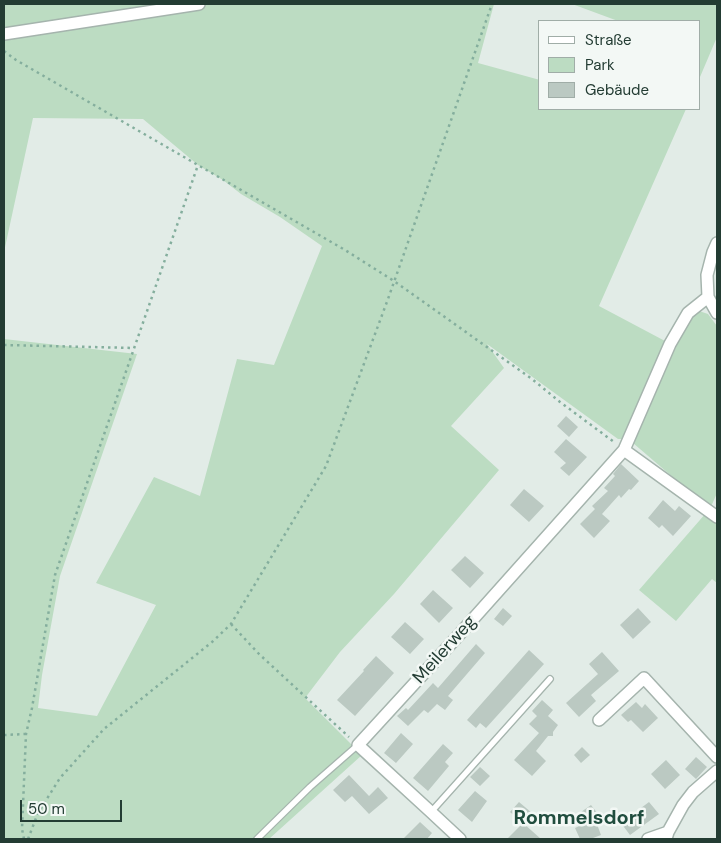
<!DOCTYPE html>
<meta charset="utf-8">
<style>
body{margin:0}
#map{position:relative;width:721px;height:843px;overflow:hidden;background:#e2ece7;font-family:"DM Sans",sans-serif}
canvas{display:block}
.frame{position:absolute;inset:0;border:5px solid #233c33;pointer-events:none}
.legend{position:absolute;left:538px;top:20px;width:162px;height:90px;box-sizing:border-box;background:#f3f8f5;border:1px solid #a0ada7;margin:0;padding:6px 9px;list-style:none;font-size:15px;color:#233c33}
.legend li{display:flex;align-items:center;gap:10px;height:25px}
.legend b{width:25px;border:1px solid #a0ada7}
.scale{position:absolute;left:20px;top:800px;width:102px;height:22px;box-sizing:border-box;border:2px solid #233c33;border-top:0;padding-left:6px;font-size:15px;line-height:18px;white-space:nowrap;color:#233c33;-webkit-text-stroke:4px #f3f8f5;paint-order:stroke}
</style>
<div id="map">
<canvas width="721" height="843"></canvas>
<div class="frame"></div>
<ul class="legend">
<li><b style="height:6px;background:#fff"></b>Straße</li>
<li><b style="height:14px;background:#bcdcc2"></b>Park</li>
<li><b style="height:14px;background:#bbc9c2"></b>Gebäude</li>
</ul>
<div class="scale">50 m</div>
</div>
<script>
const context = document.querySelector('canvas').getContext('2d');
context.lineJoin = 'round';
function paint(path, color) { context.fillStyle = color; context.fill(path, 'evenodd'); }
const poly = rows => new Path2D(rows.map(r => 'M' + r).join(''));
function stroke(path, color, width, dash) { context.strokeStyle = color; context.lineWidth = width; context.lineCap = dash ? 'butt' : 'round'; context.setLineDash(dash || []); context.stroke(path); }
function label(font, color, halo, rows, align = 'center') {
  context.font = font + ' "DM Sans",sans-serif'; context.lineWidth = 5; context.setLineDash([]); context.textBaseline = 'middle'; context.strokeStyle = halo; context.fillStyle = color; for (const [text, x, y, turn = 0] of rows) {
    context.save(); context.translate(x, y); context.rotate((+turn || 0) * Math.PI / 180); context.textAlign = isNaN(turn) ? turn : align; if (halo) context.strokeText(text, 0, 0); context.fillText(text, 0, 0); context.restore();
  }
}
paint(poly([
 [4,4,494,4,478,63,540,80,540,109,686,109,599,306,665,341,625,439,618,439,487,344,504,368,451,426,499,470,394,594,340,652,305,698,362,755,269,839,4,839,4,339,137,354,60,576,42,675,38,708,97,716,156,605,96,583,154,477,200,496,237,359,274,365,322,246,280,217,241,194,223,180,198,165,143,119,33,118,4,252],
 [572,4,717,4,717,37,700,77,700,21,618,21],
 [699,311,708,314,717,326,717,493,710,509,633,443,688,320],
 [706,513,717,522,717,583,712,579,676,621,639,590]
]), '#bcdcc2');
paint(poly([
 [566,416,578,427,569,437,557,426],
 [566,439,587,457,569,476,560,468,566,463,554,452],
 [621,464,639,481,631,490,629,489,621,498,619,495,602,514,610,521,594,538,580,524,595,509,592,506,608,491,604,488,615,476,613,474],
 [524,489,544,506,529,522,510,505],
 [663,500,675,511,679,506,691,516,673,536,662,525,659,528,648,518],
 [465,556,484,573,470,588,451,570],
 [433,590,453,608,439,623,420,604],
 [503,608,512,616,503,626,494,619],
 [638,608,651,622,633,639,620,625],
 [405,622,424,639,410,654,391,637],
 [476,644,485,653,448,696,453,700,445,710,437,704,428,713,424,710,408,726,397,716,406,708,408,710,433,683,438,688],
 [529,650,544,664,486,728,480,723,476,728,467,720],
 [602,652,619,671,591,695,596,701,579,717,566,703,598,674,589,664],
 [376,656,394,673,355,716,337,700,364,671,363,670],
 [542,700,553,710,548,716,558,725,553,732,553,736,548,736,536,751,546,761,532,776,514,760,539,733,529,724,537,716,532,711],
 [636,702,642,708,645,704,658,718,643,732,631,720,628,722,621,715],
 [401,733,413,744,396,763,384,753],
 [443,744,453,753,445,762,449,766,428,791,413,778],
 [582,747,590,755,581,763,574,755],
 [696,757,707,767,696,779,685,769],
 [666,760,680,775,665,789,651,774],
 [480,767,490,776,480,786,470,777],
 [349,775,369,796,378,787,388,798,369,814,352,796,345,802,333,790],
 [475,791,487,801,472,822,458,810],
 [519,802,532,813,523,823,510,812],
 [649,802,659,814,630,835,621,823],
 [591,805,598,814,589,822,581,812],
 [595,819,601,835,593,838,593,839,580,839,575,828],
 [420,822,432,833,427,839,403,839],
 [523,823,541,839,507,839]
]), '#bbc9c2');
const service = poly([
 [431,812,550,679],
 [257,839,310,787,358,745]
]);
const minor = poly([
 [4,34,199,4],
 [717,243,713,252,707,275,708,297,717,313],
 [624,450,717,517],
 [599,720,644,678,717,757],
 [460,839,431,812,358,745,457,637,624,450,670,344,688,313,708,297],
 [648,839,668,832],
 [666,839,668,832,683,805,693,792,717,771]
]);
stroke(service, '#a5b4ad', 8);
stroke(minor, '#a5b4ad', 14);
stroke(poly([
 [4,51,16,60,345,250,394,281,532,379,560,402,614,442],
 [4,345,134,348],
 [231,624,259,654,349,737],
 [4,735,26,734],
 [24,839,22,829,26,734,32,708,55,575,198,165],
 [28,839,38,813,60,778,104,729,212,642,231,624,326,466,388,299,492,4]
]), '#84ae9d', 2.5, [2.5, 4]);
stroke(service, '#fff', 5.5);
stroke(minor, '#fff', 11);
label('18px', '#233c33', '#f3f8f5', [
 ["Meilerweg",445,650,-48]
]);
label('bold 20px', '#204d3e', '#f3f8f5', [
 ["Rommelsdorf",579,819]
]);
</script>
